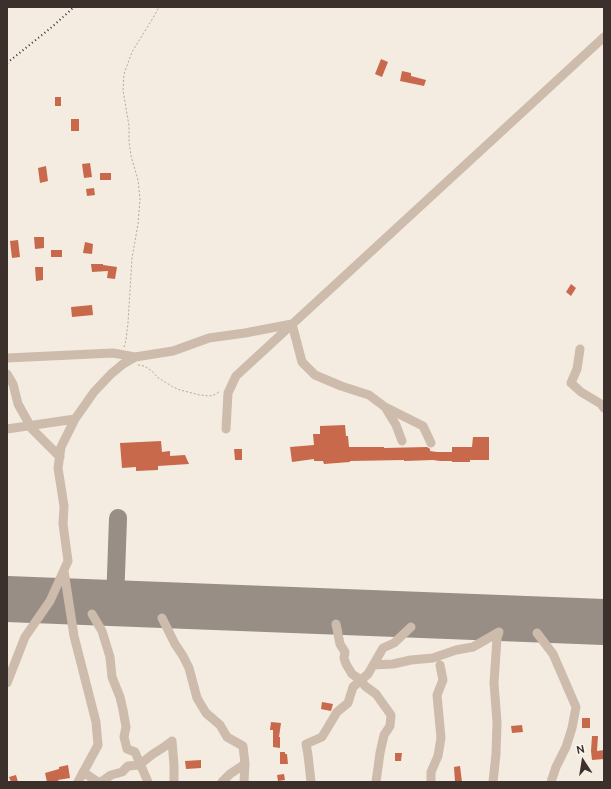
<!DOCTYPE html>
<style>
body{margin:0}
#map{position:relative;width:611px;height:789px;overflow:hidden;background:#f4ebe1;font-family:Ubuntu,sans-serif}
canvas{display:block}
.frame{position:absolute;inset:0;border:8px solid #3b302b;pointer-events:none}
.north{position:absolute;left:563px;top:741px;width:40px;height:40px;-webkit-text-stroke:3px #fbf5ee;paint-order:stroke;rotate:348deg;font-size:11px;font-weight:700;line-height:16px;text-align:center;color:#3b302b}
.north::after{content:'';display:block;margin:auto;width:14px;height:18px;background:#3b302b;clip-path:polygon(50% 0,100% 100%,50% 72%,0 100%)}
</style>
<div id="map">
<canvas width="611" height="789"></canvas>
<div class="frame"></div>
<div class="north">N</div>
</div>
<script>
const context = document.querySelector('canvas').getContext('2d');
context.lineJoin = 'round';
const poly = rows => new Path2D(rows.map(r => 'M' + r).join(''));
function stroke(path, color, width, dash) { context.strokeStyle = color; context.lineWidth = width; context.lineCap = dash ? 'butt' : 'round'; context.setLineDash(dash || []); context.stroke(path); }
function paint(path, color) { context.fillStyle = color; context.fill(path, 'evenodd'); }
stroke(poly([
 [115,603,118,518]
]), '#988e86', 18);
stroke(poly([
 [7,599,604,622]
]), '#988e86', 46);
paint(poly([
 [381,59,388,62,382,77,375,74],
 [402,71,411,73,411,76,426,80,424,86,400,81],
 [55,97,61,97,61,106,55,106],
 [71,119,79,119,79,131,71,131],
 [90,163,92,177,84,178,82,164],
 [46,166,48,181,40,183,38,168],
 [100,173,111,173,111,180,100,180],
 [94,188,95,195,87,196,86,189],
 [34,237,44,237,44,248,35,249],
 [18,240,20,257,12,258,10,241],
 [85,242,93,244,92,254,83,253],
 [51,250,62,250,62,257,51,257],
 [91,264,103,264,103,265,117,267,115,279,107,278,108,271,92,272],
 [35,267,43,267,43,280,36,281],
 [571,284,576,288,571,296,566,292],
 [92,305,93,315,72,317,71,307],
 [345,425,346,436,348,436,349,447,384,447,384,448,427,447,430,449,430,451,437,452,452,452,452,447,472,447,473,437,489,437,489,460,470,460,470,462,452,462,452,461,440,461,433,460,404,461,404,460,350,461,350,462,324,464,323,461,314,461,314,459,292,462,290,447,314,445,313,434,320,434,320,426],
 [161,441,162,452,170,451,170,456,185,455,189,464,158,466,158,470,136,471,136,467,122,468,120,443],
 [234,449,242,449,242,460,235,460],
 [322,702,333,704,331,711,321,709],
 [582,718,590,718,590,728,582,728],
 [271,722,281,723,279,737,280,737,280,748,273,747,273,730,270,730],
 [522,725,523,732,512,733,511,726],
 [592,736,598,736,597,751,604,750,604,759,592,760,591,751],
 [280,752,285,752,285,754,287,754,288,764,280,764],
 [395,753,402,753,401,761,395,761],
 [201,760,201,768,186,769,185,761],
 [68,765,70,778,58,780,59,782,47,782,45,773,59,769,59,767],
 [460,766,462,782,455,782,454,767],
 [284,774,285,780,278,781,277,775],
 [16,775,18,782,11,782,9,777]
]), '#c8694b');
stroke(poly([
 [124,347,126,340,128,323,132,258,138,224,140,199,138,180,131,156,129,141,129,126,123,90,124,74,132,52,153,18,159,7],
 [138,365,144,366,152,371,157,377,173,387,180,390,200,395,209,396,214,395,219,392]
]), '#b9a596', 1, [2, 2]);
stroke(poly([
 [580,349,577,369,571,383,581,392,601,404,604,408],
 [7,358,113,353,135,357],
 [7,374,13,384,18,404,32,429,60,457],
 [385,407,423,426,431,443],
 [7,429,75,419],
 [226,429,228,393,236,376,604,37],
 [64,571,74,636,96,722,98,745,78,782],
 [92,614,102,631,110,657,112,677,120,697,123,710,126,727,124,737,127,749,135,752,148,782],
 [162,618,175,644,183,656,189,668,197,698,206,713,220,725,227,737,243,746,245,764,244,782],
 [336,624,340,644,345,652,344,658,346,664,352,674,361,680,365,686,376,694,391,715,390,726,384,735,380,753,376,782],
 [537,633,553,654,576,707,572,728,566,747,556,767,551,782],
 [373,665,393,664,411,660,433,658,456,650,473,647,499,632],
 [7,683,25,637,50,601,68,561,63,524,64,506,58,468,61,447,75,419,94,392,111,374,123,364,135,357,173,351,209,338,245,333,292,324,302,362,315,375,341,386,369,395,385,407,396,425,402,441],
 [83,772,98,782],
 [101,782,111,775,122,772,128,766,139,765,153,754,164,747,172,741,174,765,174,782],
 [222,782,230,774,245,764],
 [311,782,308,755,306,744,322,737,337,712,348,703,353,687,368,674,383,648,394,643,411,627],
 [431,782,431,772,438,756,441,738,437,695,443,680,440,665],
 [493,782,496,754,497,722,494,683,497,638,499,632]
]), '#cdbbac', 9);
stroke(poly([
 [7,63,52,27,74,7]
]), '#3b302b', 2, [1, 3]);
</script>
